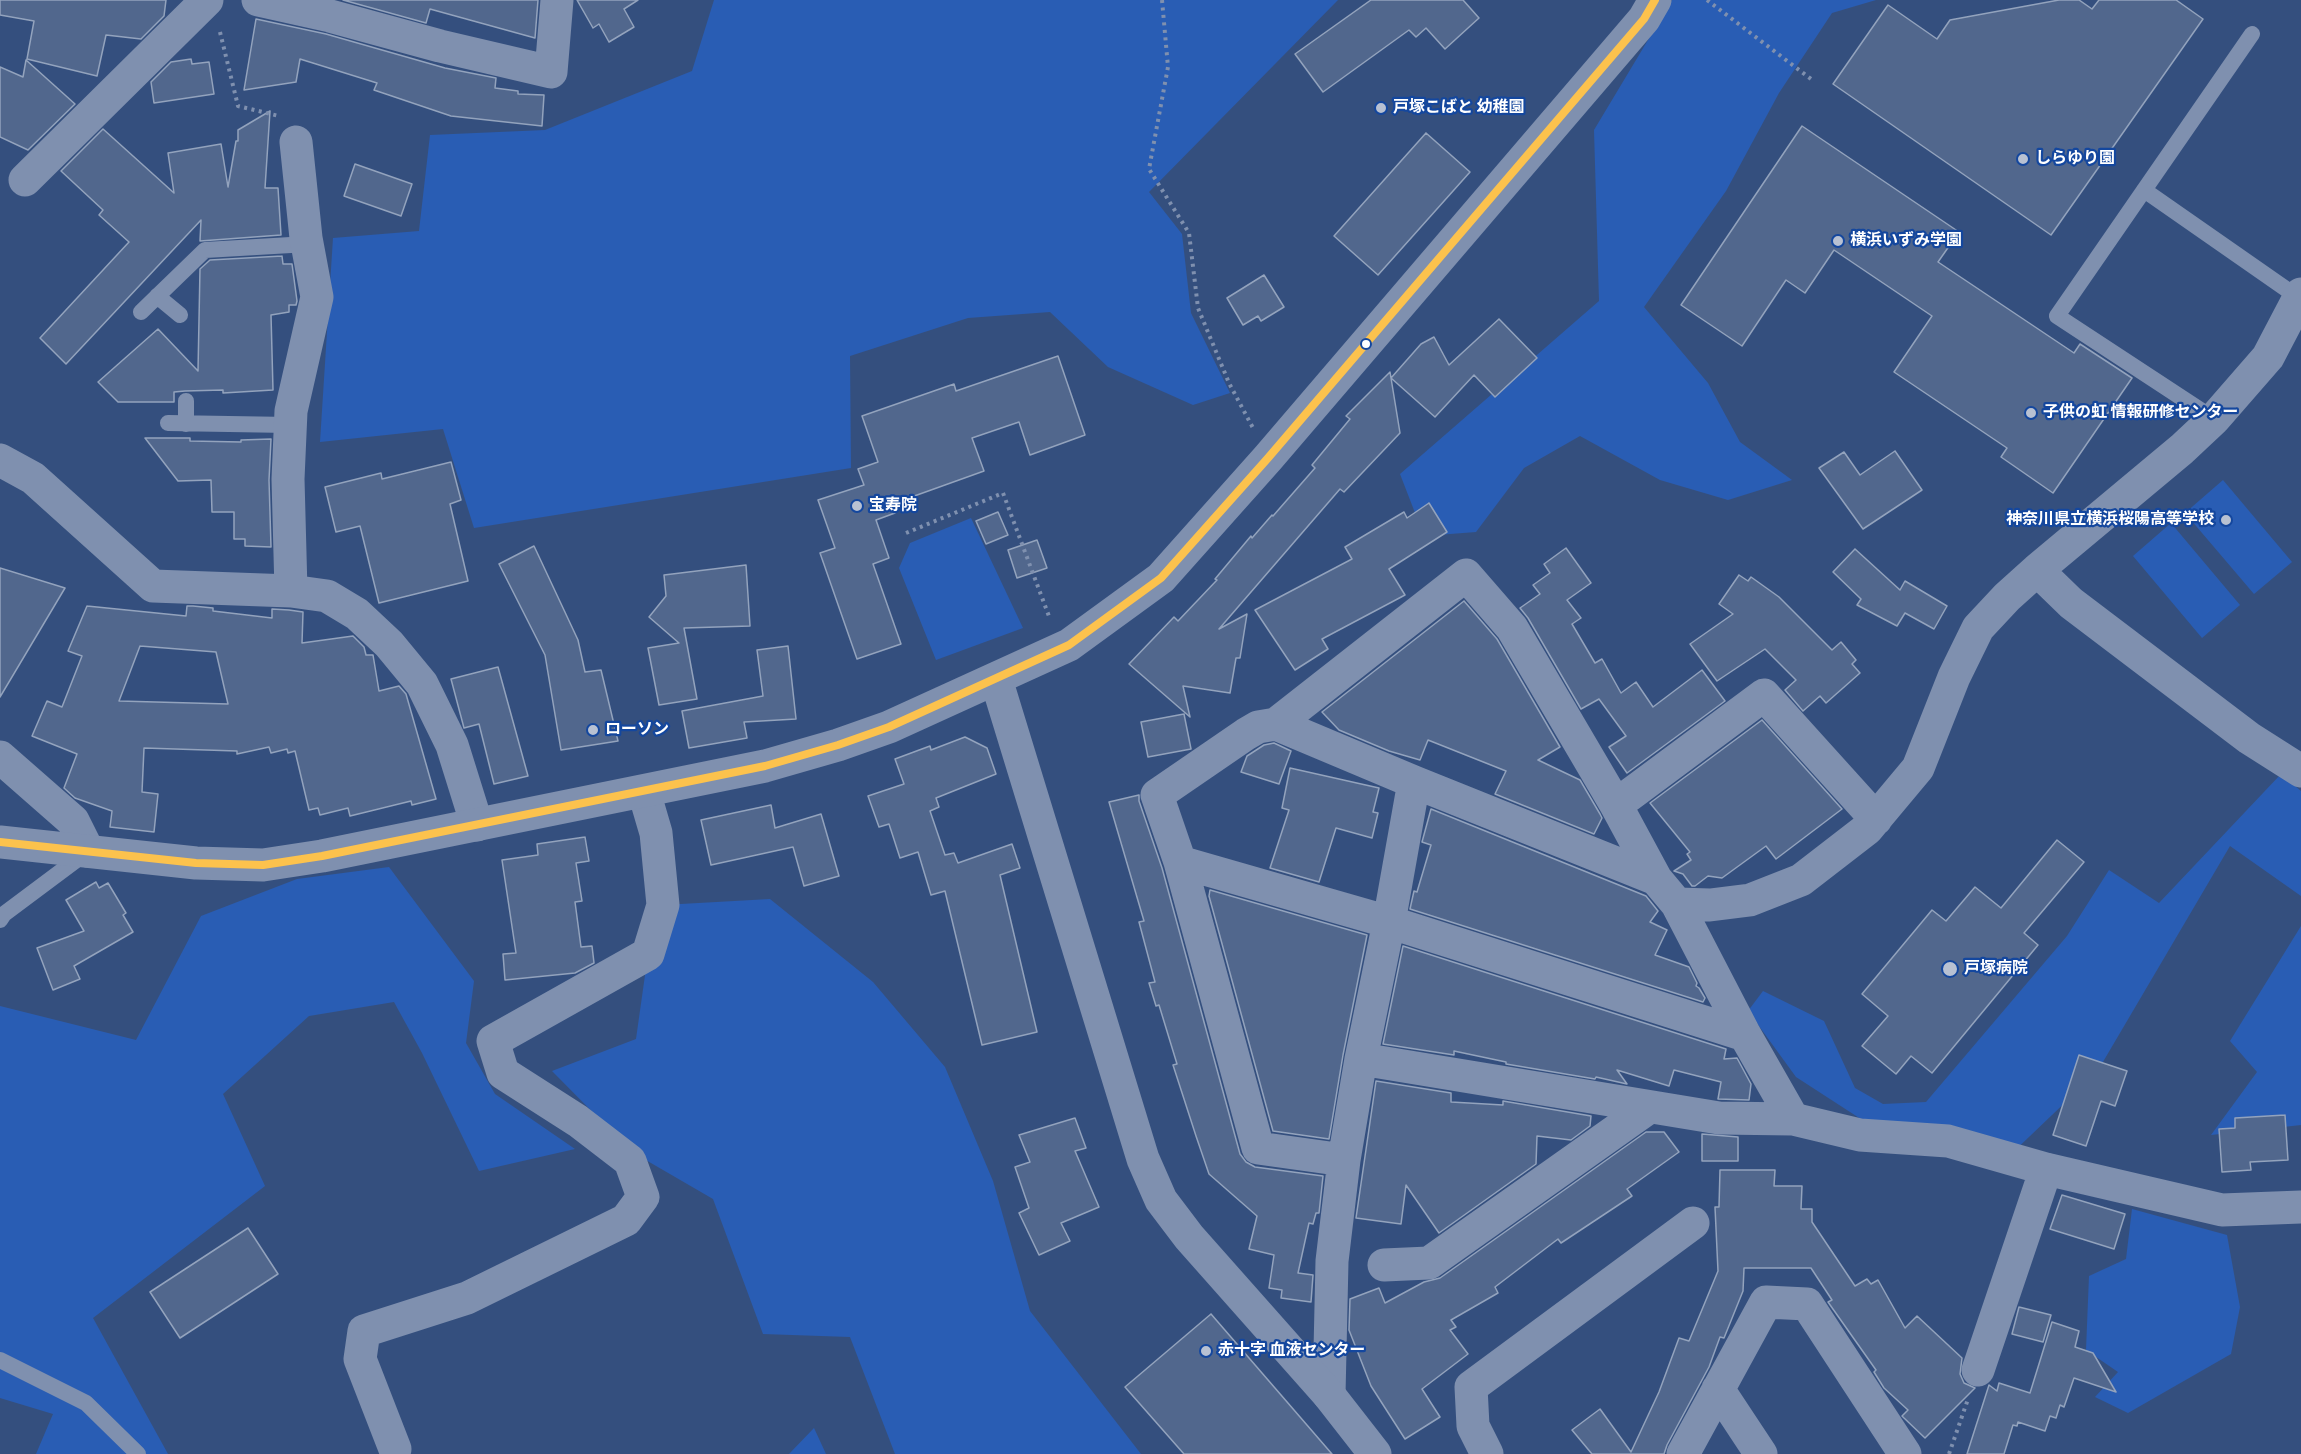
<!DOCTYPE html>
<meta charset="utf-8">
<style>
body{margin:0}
canvas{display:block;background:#344f7e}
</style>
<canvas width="2301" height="1454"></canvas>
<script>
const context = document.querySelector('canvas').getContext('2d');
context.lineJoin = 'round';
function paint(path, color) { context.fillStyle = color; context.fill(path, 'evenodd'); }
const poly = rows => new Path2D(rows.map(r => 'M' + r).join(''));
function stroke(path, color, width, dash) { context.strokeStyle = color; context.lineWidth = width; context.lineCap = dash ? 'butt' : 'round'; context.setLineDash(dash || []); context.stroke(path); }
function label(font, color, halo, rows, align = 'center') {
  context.font = font + ' Signika,"Noto Sans JP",sans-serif'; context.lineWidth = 4.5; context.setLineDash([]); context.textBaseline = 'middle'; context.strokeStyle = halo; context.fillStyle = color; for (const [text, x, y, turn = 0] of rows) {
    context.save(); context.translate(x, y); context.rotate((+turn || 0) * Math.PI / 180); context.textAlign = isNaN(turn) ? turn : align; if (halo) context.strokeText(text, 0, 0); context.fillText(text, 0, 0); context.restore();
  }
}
paint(poly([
 [714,0,1338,0,1149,192,1182,234,1191,313,1230,393,1193,405,1108,367,1050,312,968,318,850,356,851,468,474,528,443,429,320,442,333,238,419,231,430,135,545,130,692,71],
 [1672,0,1876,0,1832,13,1779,93,1726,191,1644,307,1708,383,1740,442,1792,480,1728,500,1660,480,1580,436,1524,468,1476,532,1424,536,1400,474,1599,301,1594,130],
 [2223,480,2292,562,2254,594,2185,513],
 [971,518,1023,628,936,660,899,568,910,543],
 [2171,523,2240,605,2202,638,2133,556],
 [2281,774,2301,791,2301,896,2230,846,2097,1072,2007,1158,1867,1123,1796,1077,1748,1011,1763,991,1824,1021,1855,1088,1883,1104,1926,1102,2067,936,2109,870,2159,903],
 [389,867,474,981,466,1043,495,1094,575,1149,479,1171,422,1053,394,1002,309,1016,223,1094,265,1186,93,1318,168,1454,36,1454,53,1414,0,1398,0,1006,136,1040,201,916,297,879],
 [770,899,873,982,945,1067,993,1181,1030,1311,1141,1454,895,1454,850,1337,763,1334,713,1199,632,1152,552,1071,636,1039,648,954,663,905],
 [2301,926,2301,1125,2211,1135,2257,1072,2230,1041],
 [2132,1209,2227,1235,2240,1307,2231,1354,2128,1413,2095,1397,2118,1372,2086,1350,2089,1276,2126,1259],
 [814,1428,826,1454,789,1454]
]), '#295db4');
const building = poly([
 [0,0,166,0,164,16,141,39,106,35,97,76,27,59,34,21,0,15,0,0],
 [343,0,538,0,535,38,430,9,426,23,343,0],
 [577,0,638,0,624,9,634,27,609,42,599,24,593,28,577,0],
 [1371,0,1463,0,1479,18,1445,49,1426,28,1416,37,1409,30,1323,92,1295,54,1371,0],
 [2059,0,2079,0,2092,9,2099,0,2176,0,2203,19,2051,235,1833,84,1888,5,1937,39,1950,20,2059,0],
 [256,19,326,34,445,68,496,78,495,88,518,91,518,94,544,95,542,126,451,116,374,90,377,83,300,59,296,82,244,90,256,19],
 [191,59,192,64,209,62,214,94,154,103,151,82,171,62,191,59],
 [26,60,75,104,28,150,0,137,0,67,23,77,26,60],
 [270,111,265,188,278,188,281,235,200,241,201,220,66,364,40,338,129,242,99,215,103,210,61,171,103,129,174,193,168,153,221,144,228,187,236,141,238,141,238,130,270,111],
 [1802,126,1959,232,1938,262,2074,353,2080,344,2132,378,2053,493,2001,457,2007,448,1894,372,1932,316,1834,250,1805,293,1786,280,1742,346,1681,305,1802,126],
 [1426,133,1470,172,1378,275,1334,236,1426,133],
 [355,164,412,184,401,216,344,196,355,164],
 [282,256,283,264,292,264,297,301,296,305,289,305,289,312,271,315,273,390,223,393,223,390,185,391,174,392,174,402,118,402,98,382,158,329,198,371,200,269,210,260,282,256],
 [1264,275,1284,307,1261,321,1258,316,1243,325,1227,298,1264,275],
 [1499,319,1537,358,1495,397,1474,375,1435,417,1391,378,1400,433,1344,492,1340,489,1219,629,1247,614,1240,658,1236,658,1230,693,1183,686,1190,717,1129,664,1174,617,1178,621,1217,580,1215,579,1251,536,1252,538,1272,515,1273,516,1315,468,1312,465,1350,419,1346,416,1390,372,1391,378,1421,344,1434,337,1449,365,1499,319],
 [1058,356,1085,435,1030,455,1019,422,972,438,984,471,892,504,895,513,876,520,889,558,873,564,901,644,857,659,820,553,835,548,818,500,864,485,858,469,878,462,862,416,954,384,956,391,1058,356],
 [145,438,190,438,190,441,241,442,241,440,271,439,269,480,271,547,245,546,245,539,234,539,234,512,212,512,211,480,178,481,145,438],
 [1895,451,1922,490,1863,529,1819,468,1844,452,1860,475,1895,451],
 [451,462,461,500,450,504,468,581,379,603,360,526,336,532,325,487,381,473,382,479,451,462],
 [1429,503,1447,532,1389,569,1405,595,1322,639,1328,649,1295,670,1255,610,1352,559,1345,547,1404,512,1407,518,1429,503],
 [998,512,1008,535,986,544,976,521,998,512],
 [1037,540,1047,568,1017,578,1008,550,1037,540],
 [534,546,578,640,585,672,601,670,618,741,561,750,545,655,499,564,534,546],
 [1566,548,1591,583,1567,600,1581,618,1572,624,1595,663,1602,659,1621,693,1636,682,1653,707,1702,670,1725,701,1627,773,1609,747,1626,736,1599,699,1581,709,1528,618,1520,608,1540,594,1533,585,1550,573,1544,564,1566,548],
 [1855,549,1900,590,1905,581,1947,606,1934,629,1905,613,1897,626,1857,605,1861,599,1833,572,1855,549],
 [746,565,750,626,684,628,697,699,659,705,648,648,679,643,649,617,666,596,664,575,746,565],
 [0,568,65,588,0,697,0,568],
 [1739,575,1748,581,1751,577,1779,597,1832,650,1841,642,1856,660,1852,664,1860,673,1826,703,1820,696,1803,711,1785,690,1796,680,1765,649,1717,681,1690,644,1733,614,1719,604,1739,575],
 [1464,601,1497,639,1560,747,1538,760,1580,780,1600,814,1602,818,1594,834,1495,794,1506,771,1428,740,1420,760,1389,751,1339,730,1322,712,1464,601],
 [87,606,186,616,187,606,193,606,213,608,213,611,272,618,272,609,289,610,303,612,302,643,353,636,364,647,366,655,373,655,379,691,399,686,406,694,436,799,412,805,411,801,350,816,348,808,320,815,318,808,309,810,295,751,288,753,287,749,271,753,269,747,237,754,237,751,144,748,142,792,158,794,154,832,110,827,112,811,75,798,64,788,77,754,32,736,47,701,62,707,82,656,68,651,87,606],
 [140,646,216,652,228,704,119,701,140,646],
 [788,646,796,719,744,722,747,738,689,748,682,711,763,696,757,650,788,646],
 [498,667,528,776,494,784,479,724,464,728,451,679,498,667],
 [1184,714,1191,749,1148,757,1141,722,1184,714],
 [1762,720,1842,809,1776,859,1766,846,1722,878,1708,876,1695,886,1692,886,1683,874,1674,871,1691,860,1687,854,1690,852,1650,803,1762,720],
 [965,737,987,748,996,774,936,798,939,807,930,811,945,855,954,853,958,863,1012,844,1020,868,1000,875,1037,1032,982,1045,945,891,931,895,918,852,900,858,889,824,879,827,868,796,904,784,895,759,930,746,931,750,965,737],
 [1274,743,1291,751,1279,784,1241,772,1247,756,1264,745,1274,743],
 [1290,768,1379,788,1373,812,1378,813,1372,838,1336,828,1319,882,1270,868,1289,810,1282,808,1290,768],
 [1139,795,1139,801,1162,868,1240,1154,1246,1162,1255,1167,1323,1176,1319,1213,1316,1213,1313,1224,1309,1223,1298,1273,1313,1275,1311,1302,1281,1298,1282,1290,1269,1288,1274,1255,1249,1249,1257,1216,1209,1174,1196,1136,1173,1065,1177,1064,1159,1005,1156,1006,1149,983,1155,982,1139,922,1144,921,1109,802,1139,795],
 [771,805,775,828,821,814,839,876,804,886,793,847,711,865,701,820,771,805],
 [1431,809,1646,896,1658,911,1650,922,1667,930,1655,955,1689,967,1697,983,1696,986,1699,988,1705,998,1703,1002,1410,909,1414,891,1417,892,1431,845,1422,842,1431,809],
 [585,837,589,861,576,863,582,901,575,902,581,947,592,946,594,963,575,973,505,980,503,954,516,953,502,860,538,855,537,844,585,837],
 [2057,840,2084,862,2024,933,2038,945,1932,1073,1911,1056,1896,1074,1862,1046,1888,1016,1862,994,1932,910,1946,921,1975,887,2001,908,2057,840],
 [96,882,99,888,108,883,126,913,123,915,133,932,74,966,80,979,53,990,37,948,84,931,66,900,96,882],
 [1210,890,1367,935,1343,1055,1329,1139,1273,1131,1209,896,1210,890],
 [1403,946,1726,1049,1724,1059,1737,1058,1751,1084,1749,1100,1718,1099,1721,1082,1674,1070,1669,1086,1617,1070,1627,1084,1596,1077,1595,1079,1506,1064,1506,1062,1454,1051,1454,1055,1383,1044,1403,946],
 [2079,1055,2127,1071,2115,1106,2101,1101,2086,1146,2053,1135,2079,1055],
 [1376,1081,1451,1093,1451,1102,1503,1105,1503,1101,1591,1116,1590,1126,1571,1140,1537,1136,1536,1164,1439,1233,1406,1185,1401,1224,1356,1218,1376,1081],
 [2285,1115,2288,1160,2250,1162,2251,1170,2222,1172,2219,1129,2235,1128,2235,1118,2285,1115],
 [1075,1118,1086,1148,1075,1151,1099,1207,1061,1223,1070,1241,1039,1255,1019,1213,1029,1208,1015,1167,1030,1162,1019,1135,1075,1118],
 [1646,1132,1664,1132,1679,1152,1627,1189,1632,1196,1561,1243,1558,1239,1495,1287,1498,1293,1451,1320,1456,1327,1450,1330,1468,1354,1422,1389,1440,1417,1405,1439,1371,1386,1349,1330,1350,1299,1379,1288,1385,1303,1424,1282,1440,1278,1646,1132],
 [1702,1134,1738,1137,1738,1161,1702,1161,1702,1134],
 [1720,1170,1775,1170,1774,1186,1802,1186,1801,1209,1812,1209,1812,1222,1855,1286,1867,1279,1871,1284,1878,1280,1905,1328,1917,1316,1962,1358,1960,1374,1964,1383,1975,1388,1925,1438,1904,1418,1902,1416,1908,1410,1884,1388,1874,1372,1876,1370,1828,1302,1832,1300,1811,1268,1744,1268,1743,1291,1724,1338,1720,1337,1709,1367,1667,1445,1664,1454,1592,1454,1572,1430,1600,1409,1631,1452,1659,1392,1679,1338,1689,1341,1718,1271,1715,1207,1719,1207,1720,1170],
 [2062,1195,2125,1214,2114,1249,2050,1229,2062,1195],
 [248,1228,278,1274,180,1338,150,1292,248,1228],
 [2019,1307,2051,1315,2043,1342,2012,1334,2019,1307],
 [1211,1314,1332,1454,1184,1454,1125,1387,1211,1314],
 [2052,1322,2079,1331,2075,1347,2093,1353,2116,1392,2074,1378,2064,1407,2060,1405,2056,1418,2050,1416,2045,1431,2018,1422,2017,1426,2013,1425,2004,1454,1967,1454,1989,1385,1997,1391,1999,1383,2030,1393,2052,1322]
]);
paint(building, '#51678d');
stroke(building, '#93a3bd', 1.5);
stroke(poly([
 [1162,0,1168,67,1149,169,1189,233,1198,308,1229,383,1253,428],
 [1707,0,1811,79],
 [220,32,238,106,279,116],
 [906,533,1003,493,1050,619],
 [1949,1454,1968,1399]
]), '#7f90af', 4, [3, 4.5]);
stroke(poly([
 [2144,190,2299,298],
 [157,296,180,315],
 [141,312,205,250,308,244],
 [186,401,186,424],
 [2214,419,2057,316,2252,34],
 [168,423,290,425],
 [0,920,4,914,87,852],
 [0,1360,86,1403,138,1454]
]), '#7f90af', 16);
stroke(poly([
 [258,0,330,16,440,46,551,72,557,0],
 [25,180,207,0],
 [0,460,33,478,153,586,291,591,327,596,357,614,389,644,422,684,452,745,477,825],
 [2037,570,2071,603,2249,738,2301,771],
 [291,591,288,479,291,411,317,297,306,238,296,142],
 [1276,724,1466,575,1512,628,1616,805,1656,879],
 [0,757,73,821,88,851],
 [1616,805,1764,695,1876,819],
 [1180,862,1389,922,1745,1035],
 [1677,904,1745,1035,1793,1119],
 [1361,1059,1719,1118,1793,1119,1860,1135,1948,1141,2046,1169,2222,1210,2301,1207],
 [1344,1160,1258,1148,1180,862,1157,795,1246,734,1258,727,1276,724,1414,782,1656,879,1677,904,1710,905,1750,900,1801,880,1867,829,1918,768,1954,677,1978,628,2007,597,2037,570,2182,449,2214,419,2268,357,2301,294],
 [1384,1265,1429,1263,1648,1108],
 [1978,1370,2046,1169],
 [1718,1389,1761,1454],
 [1329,1395,1332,1261,1344,1160,1361,1059,1389,922,1414,782],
 [395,1449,360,1359,364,1331,467,1298,626,1220,643,1197,630,1161,578,1121,503,1073,493,1041,648,954,663,905,656,833,644,792],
 [1487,1454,1473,1426,1471,1387,1693,1223],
 [1683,1454,1766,1302,1807,1304,1905,1454]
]), '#7f90af', 33);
stroke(poly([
 [996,679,1143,1159,1161,1200,1189,1237,1329,1395,1375,1454],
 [0,842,196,863,263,865,322,856,765,766,838,745,889,727,1069,645,1161,578,1268,458,1644,19,1655,0]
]), '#7f90af', 33);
stroke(poly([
 [0,842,196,863,263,865,322,856,765,766,838,745,889,727,1069,645,1161,578,1268,458,1644,19,1655,0]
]), '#fcc24d', 8);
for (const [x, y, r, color] of [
 [1381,108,6,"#b8c1d2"],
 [2023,159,6,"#b8c1d2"],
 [1838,241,6,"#b8c1d2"],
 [1366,344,5,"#fff"],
 [2031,413,6,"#b8c1d2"],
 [857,506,6,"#b8c1d2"],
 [2226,520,6,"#b8c1d2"],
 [593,730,6,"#b8c1d2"],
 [1950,969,8,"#b8c1d2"],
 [1206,1351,6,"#b8c1d2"]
]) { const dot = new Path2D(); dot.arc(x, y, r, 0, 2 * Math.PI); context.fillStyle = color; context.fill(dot); stroke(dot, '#14479e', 2); }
label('bold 16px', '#fff', '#14479e', [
 ["戸塚こばと 幼稚園",1393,108],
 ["しらゆり園",2035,159],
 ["横浜いずみ学園",1850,241],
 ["子供の虹 情報研修センター",2043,413],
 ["宝寿院",869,506],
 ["神奈川県立横浜桜陽高等学校",2214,520,"right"],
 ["ローソン",605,730],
 ["戸塚病院",1964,969],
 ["赤十字 血液センター",1218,1351]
], 'left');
</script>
